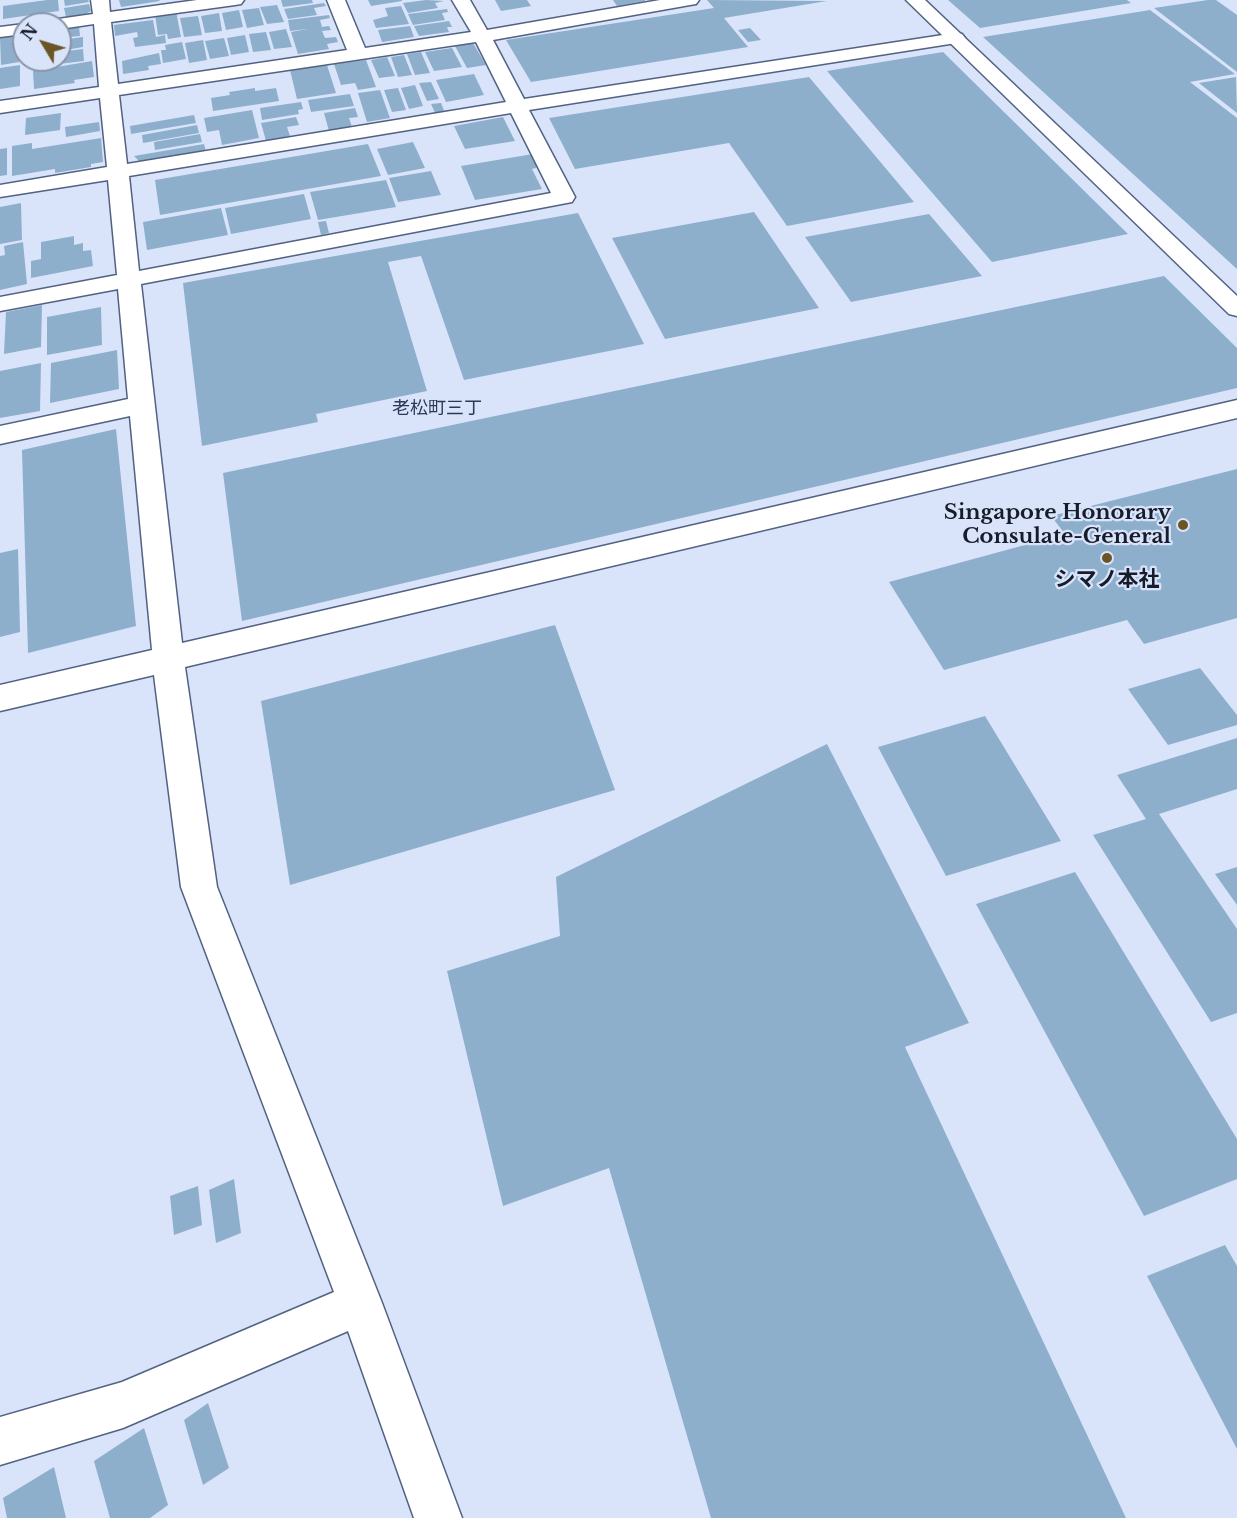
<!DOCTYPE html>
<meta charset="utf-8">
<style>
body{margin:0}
#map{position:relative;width:1237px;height:1518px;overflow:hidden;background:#d9e4fb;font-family:"Libre Baskerville",serif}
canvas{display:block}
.north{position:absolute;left:12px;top:12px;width:60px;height:60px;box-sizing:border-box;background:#d9e4fb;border:2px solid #8b94a7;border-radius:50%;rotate:308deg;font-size:16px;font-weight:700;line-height:24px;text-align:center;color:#161c2a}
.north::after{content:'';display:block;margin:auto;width:21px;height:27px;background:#6b5525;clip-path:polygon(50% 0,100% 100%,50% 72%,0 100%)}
</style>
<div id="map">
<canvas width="1237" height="1518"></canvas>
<div class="north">N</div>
</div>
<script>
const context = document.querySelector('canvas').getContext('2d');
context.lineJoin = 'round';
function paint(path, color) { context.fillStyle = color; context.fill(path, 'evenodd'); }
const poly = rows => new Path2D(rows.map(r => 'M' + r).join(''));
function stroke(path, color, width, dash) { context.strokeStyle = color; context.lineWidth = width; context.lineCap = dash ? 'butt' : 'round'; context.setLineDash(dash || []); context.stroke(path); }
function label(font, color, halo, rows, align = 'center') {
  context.font = font + ' "Libre Baskerville","Noto Sans JP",serif'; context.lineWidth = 4.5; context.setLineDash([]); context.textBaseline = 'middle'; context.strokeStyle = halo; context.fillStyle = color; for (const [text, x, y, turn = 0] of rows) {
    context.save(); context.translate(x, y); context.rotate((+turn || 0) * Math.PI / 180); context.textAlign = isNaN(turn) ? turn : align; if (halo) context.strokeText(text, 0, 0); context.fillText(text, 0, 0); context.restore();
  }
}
paint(poly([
 [47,0,58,0,59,11,3,19,3,6],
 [64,0,88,0,89,2,65,6],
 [119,0,159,0,160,1,121,7],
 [281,0,312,0,313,3,283,7],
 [368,0,402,0,402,1,371,6],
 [426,0,444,1,435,3,438,8,408,13,403,3],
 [495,0,527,0,531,6,501,11],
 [613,0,645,0,645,1,617,6],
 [707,0,827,1,724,18,748,47,531,82,506,40,714,8],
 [948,0,1127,0,1131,3,980,28],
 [1208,0,1216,0,1237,15,1237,72,1154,8],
 [324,3,326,6,314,8,317,15,288,19,284,9],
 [89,4,91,11,86,14,66,17,64,8],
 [277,5,284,22,267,24,260,7],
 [401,6,409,24,376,28,373,20,388,16,385,8],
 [259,8,264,25,247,28,242,10],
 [447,9,448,12,442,13,445,20,413,25,408,14],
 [239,10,243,27,226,30,222,13],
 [1150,10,1235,74,1190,82,1237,118,1237,269,983,37],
 [176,11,181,37,168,39,167,34,158,35,155,14],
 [219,13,222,31,205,33,201,16],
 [329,15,330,18,320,20,322,27,329,26,331,30,322,31,325,38,336,37,338,42,327,44,329,49,298,54,291,32,307,29,290,31,288,20],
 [198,16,202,35,184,37,180,18],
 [153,20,156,37,165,35,166,43,135,47,133,38,138,37,137,32,115,36,114,25],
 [449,21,452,27,447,27,449,32,419,36,414,26],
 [79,26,80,36,60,38,60,29],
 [410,26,414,37,382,42,378,30],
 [750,28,761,40,748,42,738,30],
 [286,29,292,47,274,49,269,32],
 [266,32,271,50,253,52,249,34],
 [18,34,18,37,24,36,24,53,18,54,19,62,1,65,0,37],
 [245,35,249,52,231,55,227,38],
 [83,37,83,47,60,51,60,40],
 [224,38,229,56,210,59,205,41],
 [203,40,207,60,189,63,185,43],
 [182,42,186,59,163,63,161,50,166,50,165,45],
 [473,43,486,65,467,68,455,46],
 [452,48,462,67,434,71,425,52],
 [83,49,84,61,42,66,43,60,60,60,60,52],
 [421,52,430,73,415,75,407,54],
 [943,52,1128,234,992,262,827,71],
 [159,53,161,64,148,66,149,70,123,74,122,61],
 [404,55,412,75,398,77,391,57],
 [387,57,395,76,379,78,371,60],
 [366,60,376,87,358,90,355,83,341,85,334,64],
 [92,61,94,77,74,80,75,83,34,89,33,71],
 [20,65,20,86,0,89,0,68],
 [327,65,336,93,297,99,290,70],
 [474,74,484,95,446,102,436,80],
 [809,77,914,202,787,226,729,143,575,169,549,118],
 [1236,77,1237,113,1199,83],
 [431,82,439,99,427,101,419,83],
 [415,85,423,106,409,109,401,88],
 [255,88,255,91,276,88,279,101,213,111,211,98,230,95,229,92],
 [398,88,406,110,392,112,384,90],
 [380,90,390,118,367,122,358,93],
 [350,94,354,106,311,112,308,100],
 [301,102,303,109,298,110,299,114,262,120,260,108],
 [441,103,445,113,436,115,431,104],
 [355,108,358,117,349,118,352,127,329,131,324,113],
 [252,110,259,138,222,145,219,130,207,132,204,118],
 [61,113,60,130,25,135,26,118],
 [194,115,196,123,131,134,130,126],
 [296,117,299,125,287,127,290,136,266,141,261,123],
 [503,117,515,141,465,149,454,126],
 [99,122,100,131,66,137,65,127],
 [197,125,199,133,143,143,142,135],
 [200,134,202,142,155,150,154,142],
 [101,138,103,162,91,164,91,167,55,173,55,169,12,176,12,146,32,143,32,149],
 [413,142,425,168,388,175,377,149],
 [204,144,206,152,142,164,134,156],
 [368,144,381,176,160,215,155,180],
 [7,148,7,175,0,176,0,149],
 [533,154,539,167,532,169,542,189,475,200,461,166],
 [431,171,441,195,398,202,389,178],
 [386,180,396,207,318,220,310,192],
 [304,194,311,219,231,234,225,208],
 [21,203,22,240,0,244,0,207],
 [221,208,228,235,147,250,143,222],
 [754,212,819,308,665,339,612,238],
 [578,213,644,344,464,380,421,256,388,262,427,391,316,414,318,422,202,446,183,283],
 [929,214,982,276,851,302,805,237],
 [326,221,329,233,321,235,318,222],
 [74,236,74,245,83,243,83,251,91,250,93,266,31,278,31,261,41,259,41,242],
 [23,242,27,284,0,290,0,256,5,255,4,246],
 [1164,276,1237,348,1237,388,242,621,223,473],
 [42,305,41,347,4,354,6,312],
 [101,307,102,345,47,355,47,317],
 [117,350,119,389,50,403,51,363],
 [41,363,40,411,0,418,0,371],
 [116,429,136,626,28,653,22,450],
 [1237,469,1237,618,1144,644,1127,620,944,670,889,582,1065,534,1051,516],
 [18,549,20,632,0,637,0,553],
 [555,625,615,790,290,885,261,701],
 [1200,668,1237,715,1237,725,1168,745,1128,689],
 [985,716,1061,841,946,876,878,747],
 [1237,738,1237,789,1159,814,1237,929,1237,1013,1211,1022,1093,835,1146,819,1117,775],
 [827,744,969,1023,905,1047,1126,1518,711,1518,609,1168,503,1206,447,971,560,936,556,877],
 [1237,867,1237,905,1215,874],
 [1075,872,1237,1139,1237,1179,1144,1216,976,904],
 [234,1179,241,1233,216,1243,209,1190],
 [198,1186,202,1225,174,1235,170,1196],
 [1225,1245,1237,1266,1237,1449,1147,1276],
 [208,1403,229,1468,203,1485,184,1420],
 [144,1428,168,1505,150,1518,110,1518,94,1461],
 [54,1467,66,1518,7,1518,3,1498]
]), '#8eafcc');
const street = poly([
 [91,0,109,0,110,12,197,0,244,0,241,4,235,5,111,22,118,84,347,50,327,0,345,0,365,48,471,32,452,0,470,0,487,30,660,0,699,0,696,4,690,5,493,40,524,99,956,33,962,34,965,38,962,42,956,43,529,110,575,197,572,202,141,284,182,643,1237,400,1237,418,185,667,217,887,382,1303,462,1518,414,1518,348,1331,123,1428,0,1465,0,1417,122,1382,334,1292,181,887,154,675,0,711,0,685,152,650,130,416,0,444,0,426,128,399,118,289,0,311,0,297,117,275,108,180,0,197,0,185,107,167,100,98,0,113,0,101,99,87,94,24,60,29,60,24,49,24,52,20,58,19,93,14,91,0],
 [476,42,506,102,127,164,119,95,476,42],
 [511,113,551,193,139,271,129,176,511,113],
 [24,24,24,34,0,37,0,27,24,24]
]);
const secondary = poly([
 [906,0,925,0,1237,296,1237,316,1229,314,906,0]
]);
stroke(street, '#526282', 3);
stroke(secondary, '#526282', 3);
paint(street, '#fff');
paint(secondary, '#fff');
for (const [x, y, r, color] of [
 [1183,525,6,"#6b5525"],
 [1107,558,6,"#6b5525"]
]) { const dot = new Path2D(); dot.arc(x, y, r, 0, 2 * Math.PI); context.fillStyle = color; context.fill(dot); stroke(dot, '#d9e4fb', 2); }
label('18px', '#2b3956', '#d9e4fb', [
 ["老松町三丁",437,409]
]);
label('bold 21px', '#161c2a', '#d9e4fb', [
 ["Singapore Honorary",1171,513],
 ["Consulate-General",1171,537],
 ["シマノ本社",1107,580,"center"]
], 'right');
</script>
